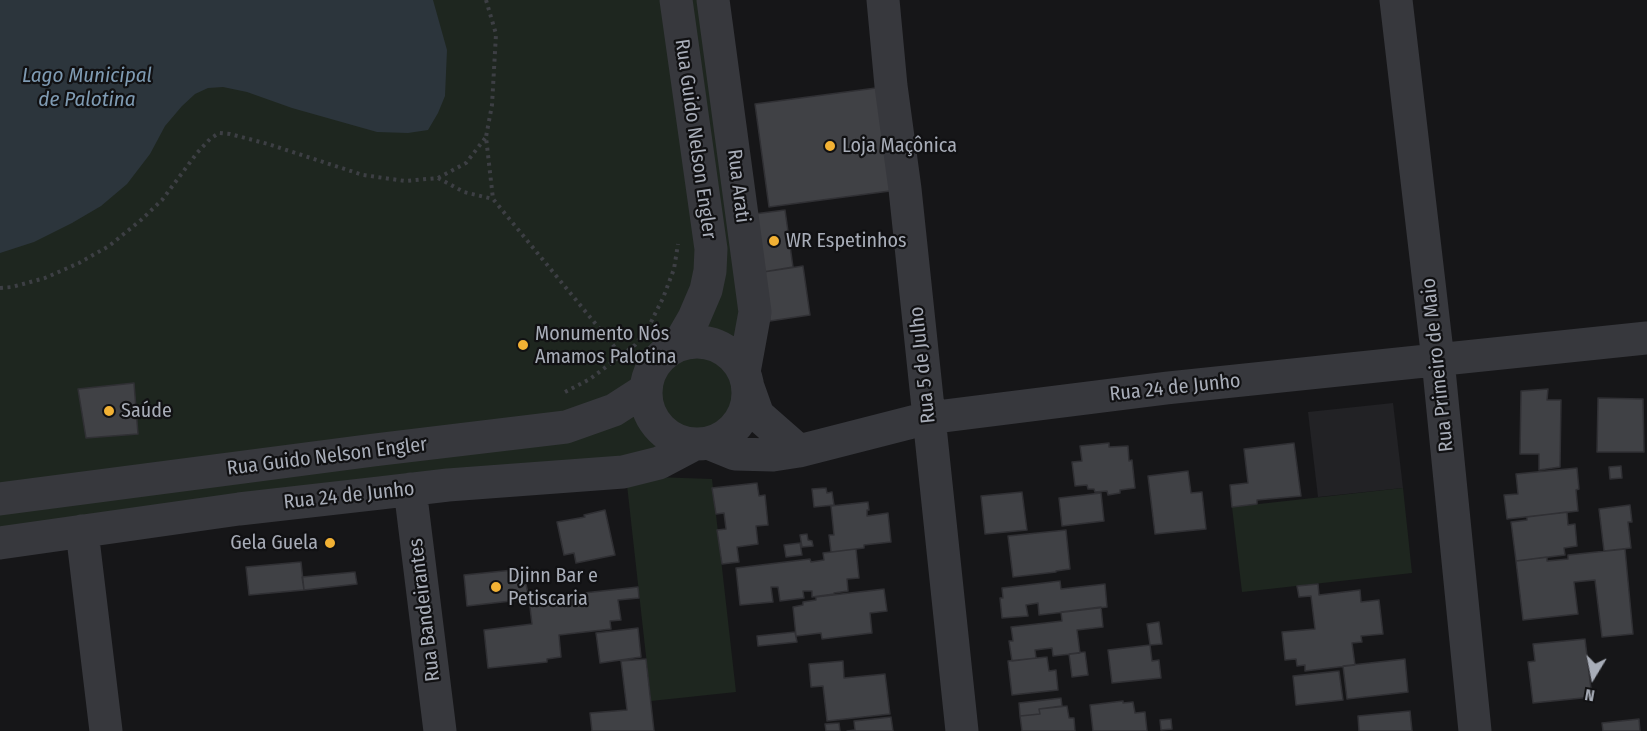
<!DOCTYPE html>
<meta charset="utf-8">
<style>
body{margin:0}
#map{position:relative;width:1647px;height:731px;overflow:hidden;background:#161618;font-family:"Fira Sans Condensed",sans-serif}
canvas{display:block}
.north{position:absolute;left:1563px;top:647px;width:60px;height:60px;-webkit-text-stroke:4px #111113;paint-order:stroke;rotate:190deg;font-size:16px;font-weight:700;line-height:24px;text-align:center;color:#a8adb8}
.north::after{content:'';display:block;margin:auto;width:21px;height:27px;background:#a8adb8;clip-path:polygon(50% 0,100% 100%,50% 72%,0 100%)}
</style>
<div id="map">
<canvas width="1647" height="731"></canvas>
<div class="north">N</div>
</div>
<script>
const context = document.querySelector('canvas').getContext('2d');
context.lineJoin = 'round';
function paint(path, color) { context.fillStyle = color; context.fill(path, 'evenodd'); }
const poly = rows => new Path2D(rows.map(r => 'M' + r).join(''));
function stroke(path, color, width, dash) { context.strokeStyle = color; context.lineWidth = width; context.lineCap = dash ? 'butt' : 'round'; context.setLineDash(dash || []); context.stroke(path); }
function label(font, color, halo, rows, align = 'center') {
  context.font = font + ' "Fira Sans Condensed",sans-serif'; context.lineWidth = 4.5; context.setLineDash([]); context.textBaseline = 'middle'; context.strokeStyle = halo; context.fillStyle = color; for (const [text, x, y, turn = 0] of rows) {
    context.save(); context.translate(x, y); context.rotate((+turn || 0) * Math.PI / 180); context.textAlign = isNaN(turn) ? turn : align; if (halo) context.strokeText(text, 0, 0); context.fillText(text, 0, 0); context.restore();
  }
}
paint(poly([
 [1393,403,1403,488,1318,497,1308,412]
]), '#222225');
paint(poly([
 [0,0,713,0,752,312,741,414,732,426,720,436,658,454,0,543],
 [626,476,712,479,736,692,651,701],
 [1403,488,1412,573,1242,592,1232,507]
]), '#1e261f');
paint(poly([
 [0,0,433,0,447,50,445,96,438,113,428,130,408,133,377,132,292,108,247,92,223,87,208,88,195,94,182,106,165,126,150,154,127,184,101,206,72,223,34,242,0,253]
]), '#2c353c');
const building = poly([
 [891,86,905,189,769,207,755,104,891,86],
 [785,210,793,267,763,272,754,214,785,210],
 [803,266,810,315,770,321,763,272,803,266],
 [134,383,138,434,86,438,78,389,134,383],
 [1548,389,1547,400,1561,400,1560,467,1539,470,1539,454,1520,454,1521,391,1548,389],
 [1598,398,1643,399,1644,452,1597,452,1598,398],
 [1109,443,1109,447,1128,446,1129,461,1132,460,1135,488,1120,490,1120,493,1108,495,1107,491,1095,492,1094,489,1088,489,1087,485,1075,486,1072,462,1082,461,1080,446,1109,443],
 [1294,443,1301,496,1257,500,1257,504,1232,507,1230,485,1248,483,1244,449,1294,443],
 [1621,466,1622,478,1610,479,1609,467,1621,466],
 [1577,468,1579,489,1576,490,1578,511,1507,519,1504,495,1518,494,1516,474,1577,468],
 [1188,471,1191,493,1202,492,1206,529,1155,534,1148,476,1188,471],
 [757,483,759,496,765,495,768,525,756,526,758,544,737,547,739,562,722,564,717,530,726,529,724,513,716,514,712,488,757,483],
 [826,488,827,493,832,492,834,505,814,507,812,489,826,488],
 [1022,492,1027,530,985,534,981,496,1022,492],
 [1101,493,1104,521,1062,526,1059,498,1101,493],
 [868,502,869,510,867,510,867,516,888,513,891,542,864,545,864,548,831,552,829,535,834,535,831,506,868,502],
 [1630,505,1632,522,1628,522,1631,548,1604,551,1599,509,1630,505],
 [605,510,615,555,576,563,574,553,564,555,557,522,585,517,584,515,605,510],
 [1567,512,1568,525,1575,524,1577,546,1564,548,1565,555,1516,561,1511,522,1527,520,1527,517,1567,512],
 [1066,530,1070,569,1056,571,1056,572,1013,577,1008,536,1066,530],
 [807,534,808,540,812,541,813,546,802,547,800,535,807,534],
 [800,543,802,555,786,557,784,545,800,543],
 [856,549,859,578,847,579,848,591,834,593,834,594,812,597,812,591,803,591,804,598,780,601,778,587,771,587,773,602,740,605,736,568,810,559,811,562,824,560,823,553,856,549],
 [1625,549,1633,634,1602,637,1595,580,1574,582,1578,614,1523,620,1516,561,1547,557,1547,561,1568,559,1568,555,1625,549],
 [301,562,304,590,249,595,246,567,301,562],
 [523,569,529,599,467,606,464,575,523,569],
 [355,572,357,584,304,590,302,577,355,572],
 [1060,581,1061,589,1105,584,1107,607,1039,615,1038,603,1026,605,1028,616,1002,618,1000,598,1003,598,1002,588,1060,581],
 [1318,584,1319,595,1360,590,1361,602,1379,600,1383,634,1361,636,1362,642,1352,643,1355,665,1305,671,1305,665,1297,666,1296,659,1285,660,1282,632,1315,629,1311,596,1299,597,1297,586,1318,584],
 [638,587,639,598,618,600,621,620,610,621,611,629,559,635,561,657,547,659,547,662,488,668,484,630,532,624,529,599,638,587],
 [884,589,887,611,870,613,872,633,822,639,821,633,796,636,793,607,803,605,803,602,816,600,816,597,884,589],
 [1101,607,1103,627,1077,630,1080,653,1053,656,1052,648,1035,650,1036,658,1012,661,1009,641,1013,641,1011,627,1062,621,1061,612,1101,607],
 [1159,622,1162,644,1150,645,1147,624,1159,622],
 [638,628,641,657,600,663,596,633,638,628],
 [795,632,797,642,758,646,757,636,795,632],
 [1585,639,1592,697,1533,703,1528,662,1535,661,1533,644,1585,639],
 [1150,645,1152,661,1159,660,1161,678,1112,683,1108,650,1150,645],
 [1085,652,1088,675,1072,677,1069,654,1085,652],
 [1047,657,1049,671,1056,670,1058,690,1012,695,1008,661,1047,657],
 [646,659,654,731,592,731,590,713,627,710,621,661,646,659],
 [1405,659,1408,692,1347,699,1343,666,1405,659],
 [843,661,844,678,885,674,890,714,827,721,823,686,811,687,809,664,843,661],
 [1339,671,1343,700,1296,705,1293,676,1339,671],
 [1061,698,1062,706,1039,709,1040,714,1020,716,1019,703,1061,698],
 [1123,701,1123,703,1133,702,1135,713,1145,712,1147,731,1093,731,1090,705,1123,701],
 [1067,706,1069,718,1074,718,1075,731,1022,731,1020,716,1040,714,1039,709,1067,706],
 [1410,711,1412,731,1359,731,1358,716,1410,711],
 [891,717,893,731,847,731,855,730,854,721,891,717],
 [1171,719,1172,729,1161,730,1160,720,1171,719],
 [1639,719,1640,731,1603,731,1602,723,1639,719],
 [839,723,840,731,826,731,825,724,839,723]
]);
paint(building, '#404145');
stroke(building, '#303034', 1.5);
stroke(poly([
 [486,0,496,34,492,105,486,137,493,199,622,356],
 [438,178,466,163,486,137],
 [0,288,12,287,45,278,79,263,109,246,141,220,162,200,197,153,210,139,219,133,230,134,268,144,363,175,405,181,438,178,464,192,493,199],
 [565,392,590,379,635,345,650,324,663,298,674,269,678,244]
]), '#3d3f44', 4, [3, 4.5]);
stroke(poly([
 [676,0,711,249,710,271,706,290,694,318,679,344],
 [713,0,755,312,744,372],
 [883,0,891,86,905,189,962,731],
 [1396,0,1438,360,1475,731],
 '646 393a51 51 0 1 1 102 0a51 51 0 1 1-102 0Z',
 [748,387,758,415,799,451],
 [708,443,735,454,773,455,799,451,928,418,1167,388,1647,338],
 [410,489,440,731],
 [0,499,374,450,566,427,614,410,645,390],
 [82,531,106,731],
 [0,543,239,509,380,493,448,485,623,472,659,463,695,444]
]), '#37383d', 33);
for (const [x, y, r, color] of [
 [830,146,6,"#f2b134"],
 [774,241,6,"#f2b134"],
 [523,345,6,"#f2b134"],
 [109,411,6,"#f2b134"],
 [330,543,6,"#f2b134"],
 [496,587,6,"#f2b134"]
]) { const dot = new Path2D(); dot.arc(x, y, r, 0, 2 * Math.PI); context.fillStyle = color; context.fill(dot); stroke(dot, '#111113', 2); }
label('20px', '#a8adb8', '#111113', [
 ["Rua Guido Nelson Engler",695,139,82],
 ["Rua Arati",738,186,83],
 ["Rua 5 de Julho",923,365,-96],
 ["Rua Primeiro de Maio",1438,365,-96],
 ["Rua 24 de Junho",1175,388,-6],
 ["Rua Guido Nelson Engler",327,457,-7],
 ["Rua 24 de Junho",349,496,-6],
 ["Rua Bandeirantes",425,610,-97]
]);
label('20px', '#a8adb8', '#111113', [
 ["Loja Maçônica",842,146],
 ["WR Espetinhos",786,241],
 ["Monumento Nós",535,334],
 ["Amamos Palotina",535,357],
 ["Saúde",121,411],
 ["Gela Guela",318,543,"right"],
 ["Djinn Bar e",508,576],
 ["Petiscaria",508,599]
], 'left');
label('italic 21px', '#7f9bb3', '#111113', [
 ["Lago Municipal",87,76],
 ["de Palotina",87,100]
]);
</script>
